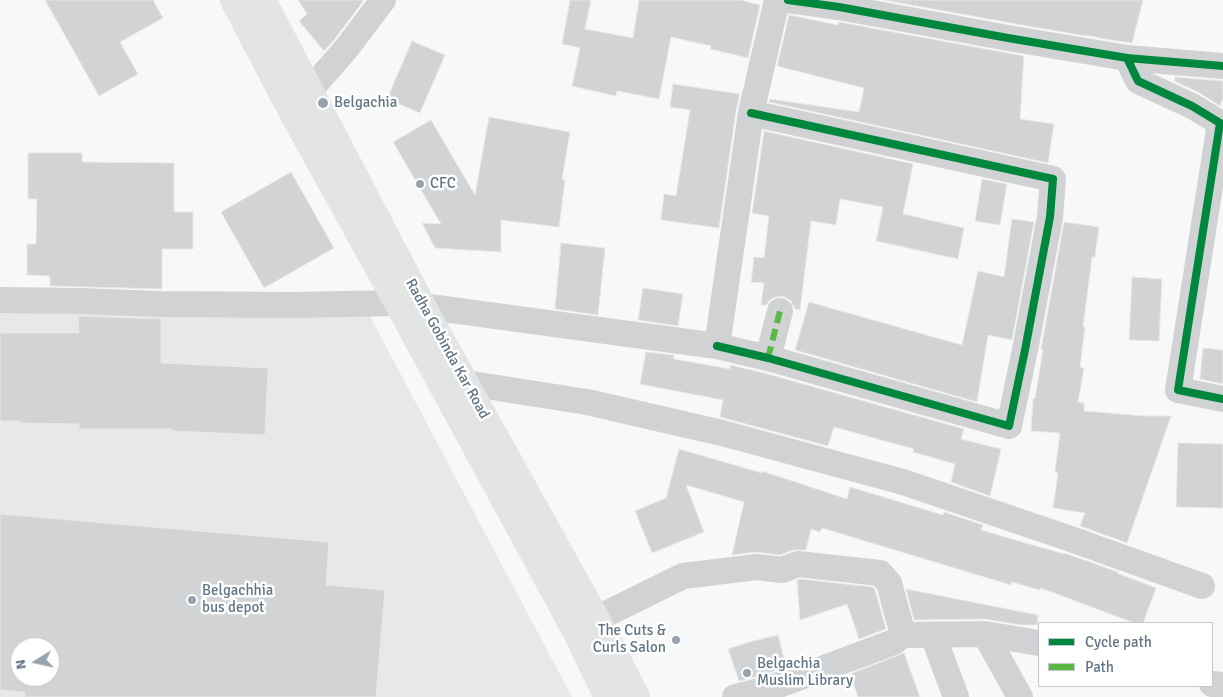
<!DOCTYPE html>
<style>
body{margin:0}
#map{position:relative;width:1223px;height:697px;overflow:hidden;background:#f8f8f8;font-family:Signika,sans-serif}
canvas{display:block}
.legend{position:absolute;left:1038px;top:622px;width:175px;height:65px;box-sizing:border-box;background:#fff;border:1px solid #c0c8ce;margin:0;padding:6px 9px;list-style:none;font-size:15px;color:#627584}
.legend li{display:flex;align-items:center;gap:10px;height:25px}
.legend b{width:25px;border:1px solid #c0c8ce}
.north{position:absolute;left:10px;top:637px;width:50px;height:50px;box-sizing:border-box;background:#fff;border:1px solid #c0c8ce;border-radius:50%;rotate:260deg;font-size:14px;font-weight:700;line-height:20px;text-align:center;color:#627584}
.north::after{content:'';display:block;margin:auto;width:18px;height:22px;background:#96a3ad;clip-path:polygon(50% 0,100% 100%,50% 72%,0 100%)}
</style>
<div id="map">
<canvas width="1223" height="697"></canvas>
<ul class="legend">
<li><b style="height:6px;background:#00873e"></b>Cycle path</li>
<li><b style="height:6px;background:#58b947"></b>Path</li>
</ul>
<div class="north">N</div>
</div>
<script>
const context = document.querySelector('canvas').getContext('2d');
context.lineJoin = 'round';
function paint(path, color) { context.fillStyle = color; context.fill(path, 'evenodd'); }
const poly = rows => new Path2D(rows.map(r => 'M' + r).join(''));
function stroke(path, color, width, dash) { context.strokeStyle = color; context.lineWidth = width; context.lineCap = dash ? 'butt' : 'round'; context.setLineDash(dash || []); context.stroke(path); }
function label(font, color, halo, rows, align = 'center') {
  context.font = font + ' Signika,sans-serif'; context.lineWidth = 5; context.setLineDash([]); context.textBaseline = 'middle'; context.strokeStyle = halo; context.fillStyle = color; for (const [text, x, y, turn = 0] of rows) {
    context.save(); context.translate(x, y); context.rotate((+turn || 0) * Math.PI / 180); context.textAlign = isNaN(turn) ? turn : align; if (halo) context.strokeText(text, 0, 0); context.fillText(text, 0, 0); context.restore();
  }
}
paint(poly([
 [0,292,364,305,572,697,0,697],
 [20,647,50,647,50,677,20,677]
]), '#e7e8e9');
const building = poly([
 [45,0,153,0,163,18,120,42,138,74,99,96,45,0],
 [298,0,364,0,334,40,324,51,299,21,307,14,298,0],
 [570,0,591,0,585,29,633,38,639,0,741,0,760,5,748,58,710,49,711,46,671,37,659,99,617,91,616,96,572,86,580,48,562,44,570,0],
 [884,0,1143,0,1132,43,1105,39,1086,35,1086,36,1011,23,884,0],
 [789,15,838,25,839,22,1024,56,1020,119,1054,124,1048,163,769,102,770,99,859,112,864,88,777,66,789,15],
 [412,41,445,55,420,113,387,99,412,41],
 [1175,77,1223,81,1223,98,1220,106,1198,92,1174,81,1175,77],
 [673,84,740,94,736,111,719,228,661,220,664,194,676,196,690,110,670,107,673,84],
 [489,117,570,132,562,179,565,180,559,227,501,220,501,252,435,248,422,223,441,224,393,142,431,120,475,195,489,117],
 [764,131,913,164,903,214,964,228,958,259,876,241,883,207,840,199,836,225,811,221,800,310,795,309,791,301,783,296,776,297,770,300,766,305,761,305,764,283,751,282,754,257,764,258,769,216,752,213,764,131],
 [28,153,82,153,82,162,174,163,174,212,193,212,193,249,162,249,162,288,161,289,50,286,50,276,27,275,27,244,36,244,37,199,28,199,28,153],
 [291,172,334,248,264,288,221,212,291,172],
 [982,179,1007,184,1000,225,975,221,982,179],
 [1012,219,1034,222,1012,340,988,335,977,402,795,350,809,302,962,345,978,271,1004,277,1012,219],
 [1064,222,1099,227,1095,257,1092,257,1083,327,1085,327,1080,367,1084,368,1078,402,1084,403,1084,411,1144,416,1171,416,1127,543,1080,526,1085,513,1053,508,1058,473,1055,472,1060,433,1031,431,1033,399,1035,399,1043,349,1041,349,1064,222],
 [561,243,605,248,598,315,555,309,561,243],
 [1132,277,1162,279,1159,341,1129,340,1132,277],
 [643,288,683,294,678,326,638,320,643,288],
 [78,316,161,319,161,363,268,368,265,435,172,431,172,429,79,429,79,424,19,423,19,421,0,421,0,333,79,333,78,316],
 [1203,348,1223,350,1223,384,1200,379,1203,348],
 [646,352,674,355,674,359,730,369,730,365,764,373,964,429,961,439,1001,449,990,496,951,482,955,464,913,452,914,449,834,427,828,446,720,417,723,400,640,384,646,352],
 [1178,443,1223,444,1223,508,1176,507,1178,443],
 [679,449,762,473,762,471,847,499,850,487,943,515,944,512,983,525,981,530,1064,554,1064,553,1070,555,1118,572,1117,573,1156,588,1143,623,1134,623,1041,588,1040,590,1012,582,1011,585,822,528,820,532,811,529,806,550,793,550,780,555,755,552,732,555,744,502,686,485,704,532,652,553,635,511,666,498,679,449],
 [0,514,329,542,326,585,385,590,376,697,24,697,25,692,0,690,0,514],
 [20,647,50,647,50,677,20,677,20,647],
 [800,579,873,587,875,590,886,629,859,639,847,604,800,620,797,580,800,579],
 [906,589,1038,615,1037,625,1021,625,985,619,914,620,906,589],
 [778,635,786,666,767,674,739,681,728,649,749,642,778,635],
 [904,653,920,697,858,697,850,674,904,653]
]);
paint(building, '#d2d3d4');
stroke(building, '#e8e8e8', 1);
stroke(poly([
 [788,0,839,7,1008,38,1127,58,1223,66],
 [1127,58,1138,81,1192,106,1220,123,1178,390,1223,399],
 [295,107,346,49,383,0],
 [0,300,80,301,160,304,292,305,398,303],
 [422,306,717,346,751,113,777,0],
 [717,346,768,358,1009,426,1025,350,1050,217,1053,179,751,113],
 [768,358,780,311],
 [466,383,587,402,722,433,903,482,1068,538,1202,586],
 [596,619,683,576,757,567,782,570,798,564,880,573,889,583,903,635],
 [985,634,1020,697],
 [933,635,956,697],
 [1212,684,1223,685],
 [735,697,771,688,894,642,903,635,985,634,1039,643]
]), '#d1d2d3', 26);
stroke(poly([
 [234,0,292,111,398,303,575,629,608,697],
 [262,0,422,306,596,619,636,697]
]), '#e3e4e4', 28);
stroke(poly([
 [768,358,780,311]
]), '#58b947', 6, [12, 6]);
stroke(poly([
 [788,0,839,7,1008,38,1127,58,1223,66],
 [1127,58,1138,81,1192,106,1220,123,1178,390,1223,399],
 [717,346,768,358,1009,426,1025,350,1050,217,1053,179,751,113]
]), '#00873e', 8);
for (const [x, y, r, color] of [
 [323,103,6,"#96a3ad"],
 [420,184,5,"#96a3ad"],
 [192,600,5,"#96a3ad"],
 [676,640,5,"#96a3ad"],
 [747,673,5,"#96a3ad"]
]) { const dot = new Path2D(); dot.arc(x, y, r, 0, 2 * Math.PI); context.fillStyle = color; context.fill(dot); stroke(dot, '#fff', 2); }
label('15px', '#627584', '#fff', [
 ["Belgachia",334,103],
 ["CFC",430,184],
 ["Belgachhia",202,591],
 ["bus depot",202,608],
 ["The Cuts &",666,631,"right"],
 ["Curls Salon",666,648,"right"],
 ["Belgachia",757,664],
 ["Muslim Library",757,681]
], 'left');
label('15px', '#627584', '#fff', [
 ["Radha Gobinda Kar Road",447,349,61]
]);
</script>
